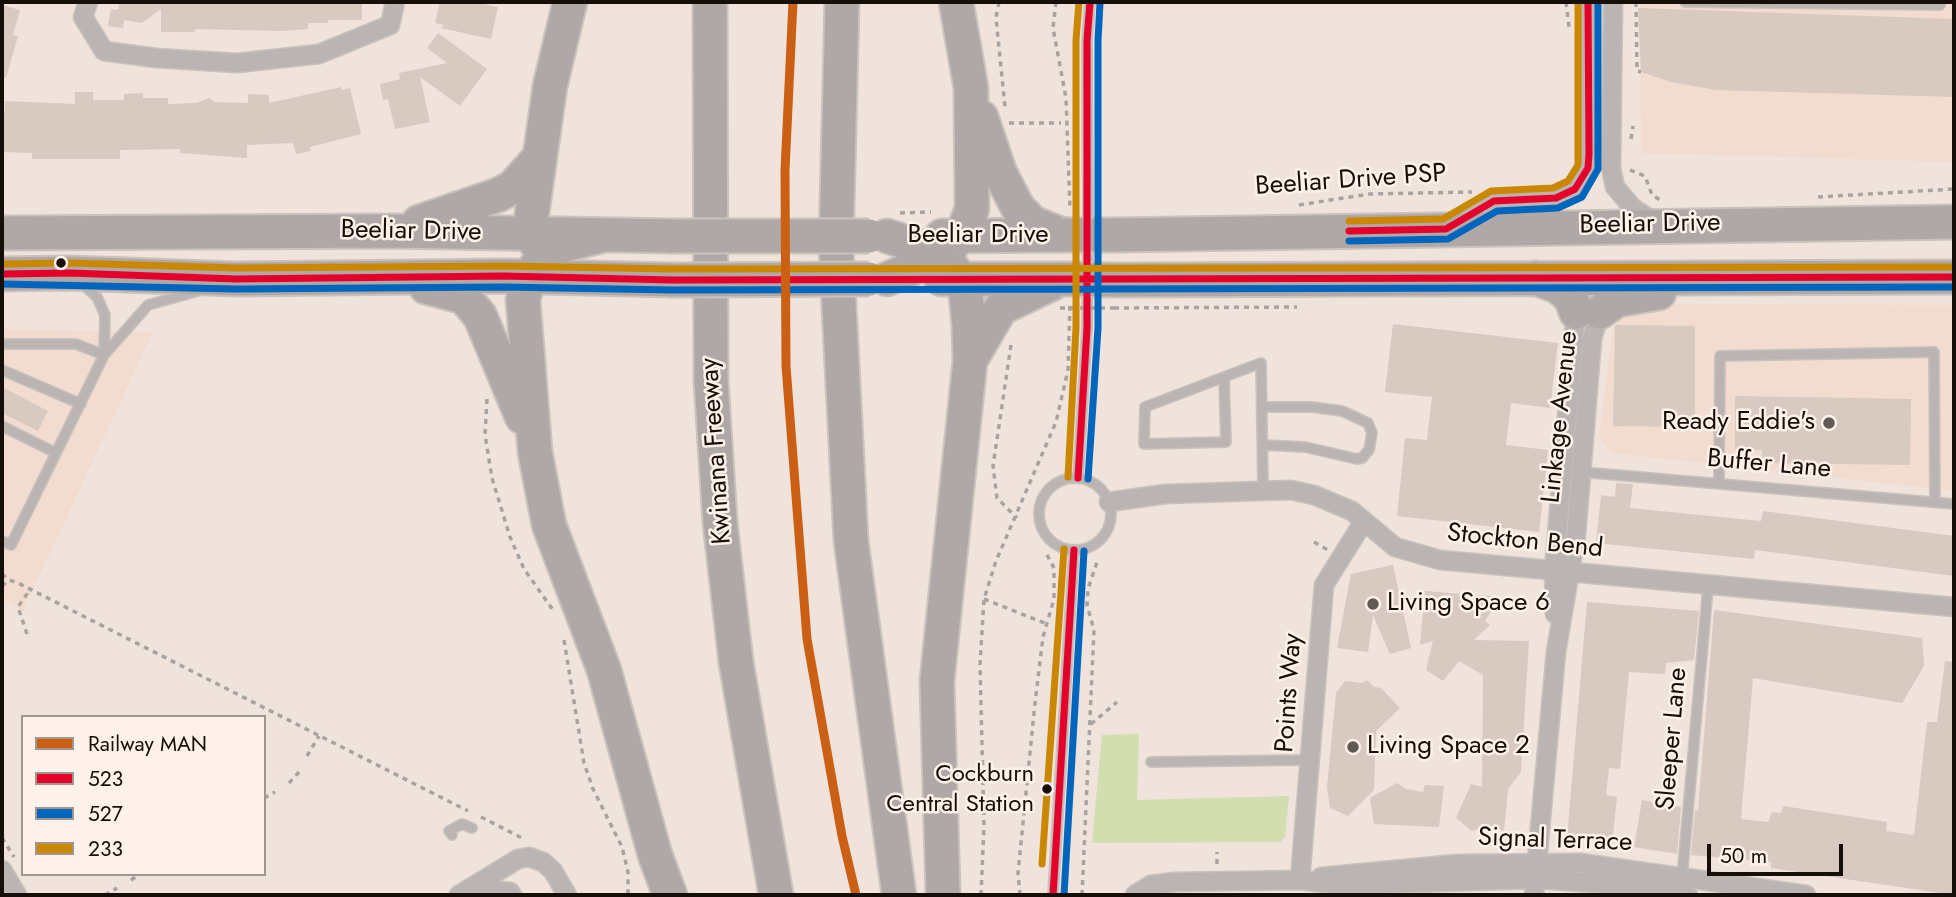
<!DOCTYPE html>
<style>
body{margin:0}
#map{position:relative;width:1956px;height:897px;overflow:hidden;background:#efe3dc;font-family:Jost,sans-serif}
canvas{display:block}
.frame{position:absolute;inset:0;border:4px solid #150e09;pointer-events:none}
.legend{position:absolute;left:21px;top:715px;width:245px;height:161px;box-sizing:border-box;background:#fef1e9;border:2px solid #a1968f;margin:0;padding:9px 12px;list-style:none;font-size:21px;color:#150e09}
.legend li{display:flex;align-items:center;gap:14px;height:35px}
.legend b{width:35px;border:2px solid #a1968f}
.scale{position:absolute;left:1707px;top:844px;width:136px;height:32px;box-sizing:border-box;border:4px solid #150e09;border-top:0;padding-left:9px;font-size:21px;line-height:24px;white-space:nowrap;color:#150e09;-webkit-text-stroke:5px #fef1e9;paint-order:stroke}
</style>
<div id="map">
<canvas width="1956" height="897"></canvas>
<div class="frame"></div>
<ul class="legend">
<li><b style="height:9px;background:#cb6015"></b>Railway MAN</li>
<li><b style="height:9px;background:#e4002b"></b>523</li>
<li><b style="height:9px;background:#0065bd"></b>527</li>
<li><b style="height:9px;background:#ca8802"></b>233</li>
</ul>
<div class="scale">50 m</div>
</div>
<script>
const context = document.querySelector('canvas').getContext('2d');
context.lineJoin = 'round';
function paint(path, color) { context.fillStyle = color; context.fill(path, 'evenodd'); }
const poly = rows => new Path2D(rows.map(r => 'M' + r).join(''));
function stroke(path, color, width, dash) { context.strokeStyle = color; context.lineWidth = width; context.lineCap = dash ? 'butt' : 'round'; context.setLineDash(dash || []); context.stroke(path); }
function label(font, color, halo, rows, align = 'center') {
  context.font = font + ' Jost,sans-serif'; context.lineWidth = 5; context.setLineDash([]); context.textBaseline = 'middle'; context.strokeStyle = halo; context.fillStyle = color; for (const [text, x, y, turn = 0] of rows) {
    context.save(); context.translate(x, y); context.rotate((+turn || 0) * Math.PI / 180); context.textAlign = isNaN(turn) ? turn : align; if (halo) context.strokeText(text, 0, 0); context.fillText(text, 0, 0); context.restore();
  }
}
paint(poly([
 [1640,2,1954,2,1954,162,1641,153],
 [1636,304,1954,305,1954,491,1611,453,1599,437,1613,328],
 [2,329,153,332,23,611,2,599]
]), '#f2dccf');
paint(poly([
 [1139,734,1137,800,1289,796,1285,837,1280,842,1092,843,1102,735]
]), '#d2deaf');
paint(poly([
 [120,2,362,2,362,20,328,20,328,23,308,23,308,29,282,31,195,29,195,32,161,32,161,9,142,23,124,20,123,28,108,26,111,9,118,10],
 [440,2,473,2,498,7,491,39,441,28,444,25,435,23],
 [2,5,20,10,13,35,18,36,6,78,2,77],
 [1638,8,1954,19,1954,97,1716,90,1671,82,1641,72],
 [438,33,487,69,460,106,420,77,430,122,395,129,388,99,383,100,380,84,400,79,399,73,447,63,427,48],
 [341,87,342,90,350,88,361,134,310,147,311,151,296,154,293,143,247,145,247,158,180,153,180,149,120,150,120,159,32,159,32,153,2,152,5,101,75,104,75,92,93,92,93,100,124,100,124,94,143,93,143,98,168,98,168,104,197,103,209,98,214,102,248,103,248,94,269,95,269,103],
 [1393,324,1558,343,1550,408,1511,403,1506,445,1548,450,1539,532,1397,516,1405,438,1427,440,1432,397,1385,392],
 [1615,325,1695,326,1695,427,1613,426],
 [2,387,48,411,38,431,2,413],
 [1735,396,1911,399,1910,465,1762,463,1762,450,1735,449],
 [1616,483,1633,484,1630,508,1761,521,1763,511,1954,536,1954,576,1755,550,1754,559,1596,543,1601,495,1615,497],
 [1393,565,1411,648,1390,654,1373,615,1368,652,1337,648,1351,574],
 [1425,591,1491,596,1498,601,1485,621,1490,625,1474,640,1529,641,1521,772,1508,789,1504,831,1492,826,1472,831,1456,818,1471,784,1482,787,1483,675,1459,661,1443,681,1426,670,1433,641,1420,645],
 [1587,602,1699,611,1694,660,1666,663,1665,674,1629,672,1620,769,1609,768,1606,795,1617,797,1612,844,1567,838],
 [1714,610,1922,638,1924,666,1902,703,1753,678,1741,819,1768,822,1772,812,1781,813,1783,806,1887,822,1886,831,1914,835,1927,722,1937,722,1945,661,1954,662,1954,895,1771,868,1771,862,1691,855,1695,810,1698,811],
 [1367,680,1374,687,1381,688,1400,708,1376,731,1374,790,1348,816,1330,808,1327,787,1336,693,1345,681,1362,683],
 [1397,783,1406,789,1423,792,1425,785,1444,786,1439,827,1374,824,1370,798],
 [1642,800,1681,807,1677,854,1634,847]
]), '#d8c9c1');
const lane = poly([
 [1685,2,1940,5,1940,2],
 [1088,228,1087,40,1090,2],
 [80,282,97,297,105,315,104,355],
 [2,344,76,344,104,355],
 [2,370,81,404],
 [1224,377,1226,442,1144,444,1145,407,1224,377,1261,363,1263,489],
 [1262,407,1312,407,1342,411,1368,423,1372,433,1369,450,1362,458,1357,459,1305,447,1263,445],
 [2,426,56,453],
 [1581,472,1954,504],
 [1078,478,1087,328,1088,242],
 '1039 514a36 36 0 1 1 72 0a36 36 0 1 1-72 0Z',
 [1719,481,1720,356,1934,352,1935,502],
 [2,541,11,545,104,355,148,305,198,291],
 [1151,762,1310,760],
 [452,835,449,831,462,824,472,828],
 [1682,878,1708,587],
 [1053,895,1074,550]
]);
const street = poly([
 [88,2,83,17,104,51,156,58,237,63,319,54,390,25,395,2],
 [1613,2,1611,168,1615,187,1633,208,1656,223],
 [1453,225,1494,201,1556,198,1566,195,1583,179,1588,168,1590,141,1588,2],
 [1109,502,1165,494,1291,490,1314,495,1352,511,1395,547,1440,560,1954,607],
 [1555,614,1554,571,1576,312],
 [2,870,17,895],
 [1321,877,1457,864,1580,863,1806,895],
 [1300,880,1324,585,1364,521],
 [459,895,518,859,529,857,543,862,553,871,567,895],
 [470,895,483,889,510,892,512,895],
 [1135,895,1151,885,1174,882,1300,880,1343,885,1536,879,1597,883,1688,895],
 [1534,895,1556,652,1576,535,1592,339,1600,312]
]);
const highway = poly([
 [710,2,711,380,720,522,736,662,776,895],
 [842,2,836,247,851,541,899,895],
 [981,117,1000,173,1018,208,1033,223,1060,234],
 [419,222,498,195,513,187,540,157],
 [2,233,393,231,672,236],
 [1115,235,1954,222],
 [600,236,557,247,541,259,529,277,523,300,535,452,549,525,604,670,655,855,670,895],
 [887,236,921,247,951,266,961,279,966,295,969,325,970,361,937,681,943,895],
 [942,236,1062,235],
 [542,250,529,234,550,86,570,2],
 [2,274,70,273,236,279,503,276,673,280],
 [1535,278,1559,287,1571,298,1576,312],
 [887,279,940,257,962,235,972,209,971,88,956,2],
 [941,279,1061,279],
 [1114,280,1954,277],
 [426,287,464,297,480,316,522,417],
 [1600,312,1617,300,1659,293],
 [970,361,1001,308,1053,283]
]);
stroke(lane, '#cac2bc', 12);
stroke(street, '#cac2bc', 21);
stroke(highway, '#cac2bc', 37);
stroke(poly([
 [999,2,996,18,1005,107],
 [1056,2,1053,28,1066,98,1070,209],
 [1566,2,1569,27],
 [1636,2,1637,71,1641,72],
 [1009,123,1061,123],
 [1631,139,1633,126],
 [1630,170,1645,176,1652,195,1662,201],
 [1818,197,1954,189],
 [1299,205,1369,194,1472,192],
 [900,213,931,212],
 [1114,308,1297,307],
 [1011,345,993,466,997,498,1017,518],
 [487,399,485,435,492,478,510,537,524,569,553,610],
 [1314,542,1328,550],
 [2,574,9,580],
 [2,586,9,580,16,582,468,811],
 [984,599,1047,624],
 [27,634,18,607,29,591],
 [564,640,584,763,593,789,622,847,628,872,628,895],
 [1091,724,1117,702],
 [307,756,319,736],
 [289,783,300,771],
 [264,798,275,792],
 [481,817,524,839],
 [2,838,14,857],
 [1217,864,1217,852],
 [131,880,140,874],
 [105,895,117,888],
 [981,895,984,826,980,665,984,599,996,561,1056,422,1068,370,1070,304],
 [1020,895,1018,873,1035,703,1043,637,1054,599,1054,568,1045,551],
 [1082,895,1094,630,1087,605,1088,589,1097,562]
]), '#a8a3a1', 3.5, [5, 5]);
stroke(lane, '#bab5b3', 9);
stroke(street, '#bab5b3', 18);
stroke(highway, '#b0a8a6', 33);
const highwayBridge = poly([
 [1062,235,1115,235],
 [672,236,869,236],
 [1061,279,1114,280],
 [673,280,869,279]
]);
stroke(highwayBridge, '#cac2bc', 37, []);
stroke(poly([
 [1060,308,1114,308]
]), '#a8a3a1', 3.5, [5, 5]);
stroke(highwayBridge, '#b0a8a6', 33);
stroke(poly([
 [1349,231,1446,229,1494,201,1556,198,1575,189,1588,168,1589,154,1588,2],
 [2,274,70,273,236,279,503,276,673,280,1954,277],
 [1078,478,1087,328,1087,40,1090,2],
 [1053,895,1074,550]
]), '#e4002b', 7);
stroke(poly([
 [1349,241,1448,239,1497,211,1558,208,1582,197,1598,169,1598,2],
 [2,284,236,289,503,287,673,290,1954,287],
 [1088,479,1098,328,1098,40,1100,3],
 [1064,895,1084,551]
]), '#0065bd', 7);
stroke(poly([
 [1349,221,1443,219,1491,191,1553,188,1568,181,1578,165,1578,2],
 [2,264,70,263,236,268,503,266,673,269,1954,267],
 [1068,477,1076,328,1076,40,1079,2],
 [1042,864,1064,549]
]), '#ca8802', 7);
stroke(poly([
 [793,2,785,170,786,366,807,639,842,836,856,895]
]), '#cb6015', 9);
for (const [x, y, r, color] of [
 [61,263,6,"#150e09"],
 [1829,423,7,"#615953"],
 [1373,604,7,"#615953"],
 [1353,747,7,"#615953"],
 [1047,789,6,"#150e09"]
]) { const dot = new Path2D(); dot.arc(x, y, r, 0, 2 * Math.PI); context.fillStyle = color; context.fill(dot); stroke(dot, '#fef1e9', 2.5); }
label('24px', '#150e09', '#fef1e9', [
 ["Cockburn",1034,775],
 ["Central Station",1034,805]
], 'right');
label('26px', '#150e09', '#fef1e9', [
 ["Beeliar Drive PSP",1351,181,-4],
 ["Beeliar Drive",1650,225,-1],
 ["Beeliar Drive",411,232,1],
 ["Beeliar Drive",978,236],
 ["Linkage Avenue",1561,417,-84],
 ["Kwinana Freeway",717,451,-94],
 ["Buffer Lane",1769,465,5],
 ["Stockton Bend",1525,542,6],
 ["Points Way",1290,693,-86],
 ["Sleeper Lane",1673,739,-85],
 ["Signal Terrace",1555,841,2]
]);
label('26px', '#150e09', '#fef1e9', [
 ["Ready Eddie's",1815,423,"right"],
 ["Living Space 6",1387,604],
 ["Living Space 2",1367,747]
], 'left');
</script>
